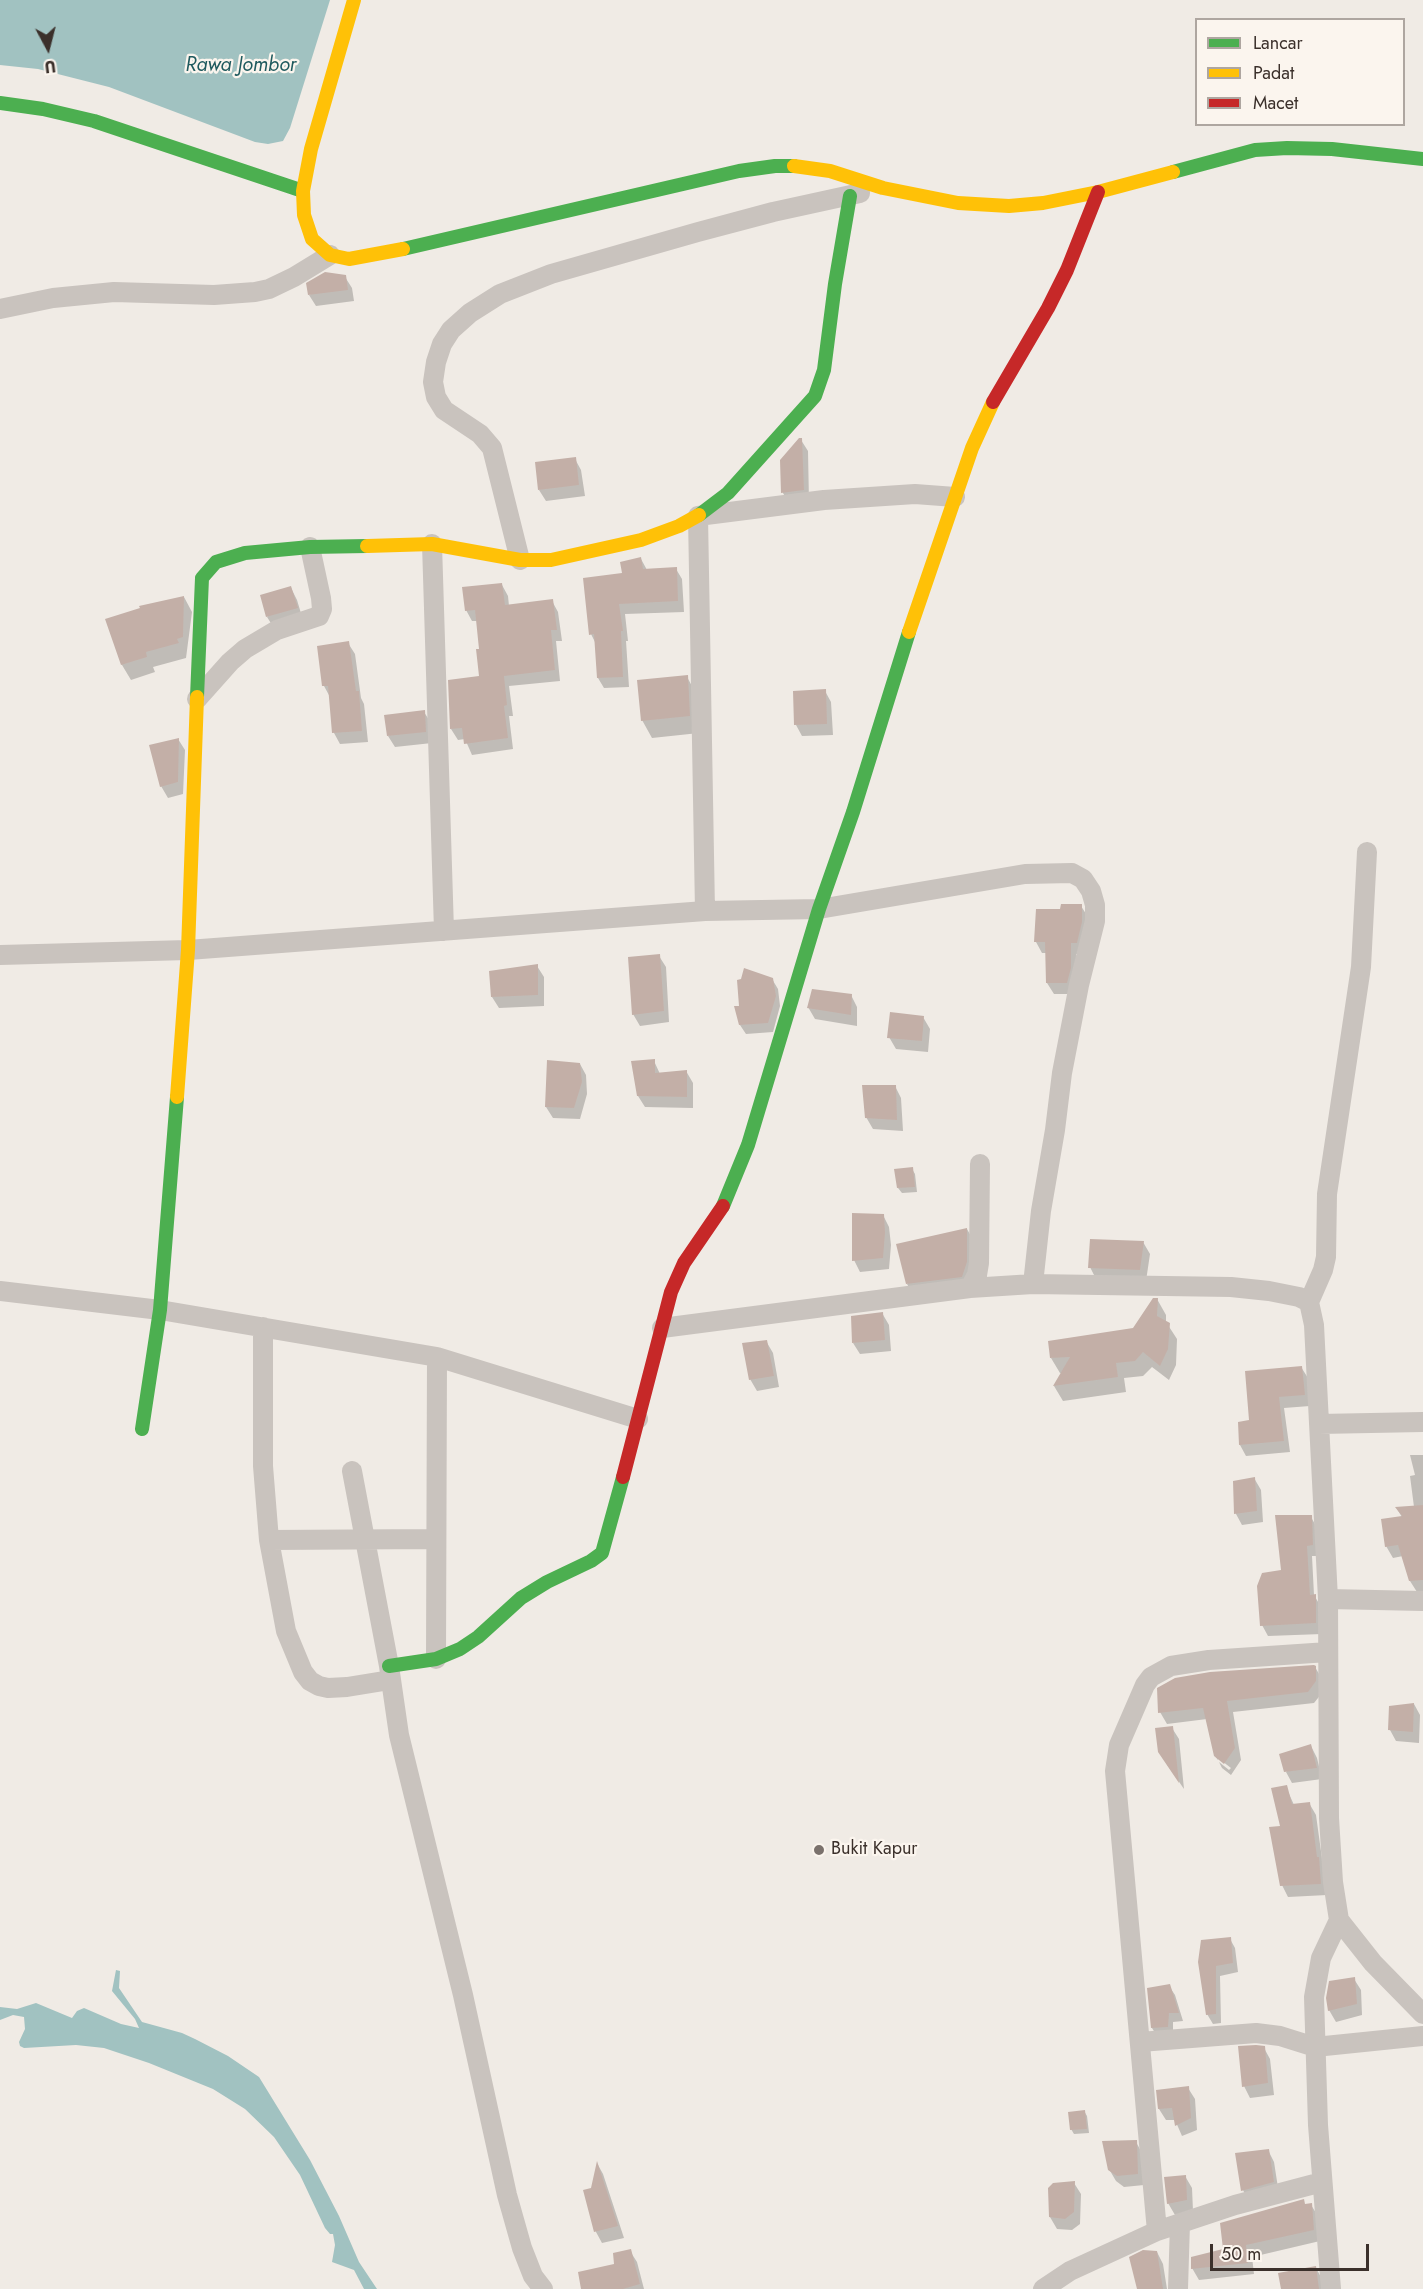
<!DOCTYPE html>
<style>
body{margin:0}
#map{position:relative;width:1423px;height:2289px;overflow:hidden;background:#f0ebe5;font-family:Jost,sans-serif}
canvas{display:block}
.legend{position:absolute;left:1195px;top:18px;width:210px;height:108px;box-sizing:border-box;background:#fbf5ee;border:2px solid #aea6a0;margin:0;padding:8px 10px;list-style:none;font-size:18px;color:#3b302b}
.legend li{display:flex;align-items:center;gap:12px;height:30px}
.legend b{width:30px;border:2px solid #aea6a0}
.north{position:absolute;left:18px;top:18px;width:60px;height:60px;-webkit-text-stroke:4px #fbf5ee;paint-order:stroke;rotate:173deg;font-size:16px;font-weight:700;line-height:24px;text-align:center;color:#3b302b}
.north::after{content:'';display:block;margin:auto;width:21px;height:27px;background:#3b302b;clip-path:polygon(50% 0,100% 100%,50% 72%,0 100%)}
.scale{position:absolute;left:1210px;top:2244px;width:159px;height:27px;box-sizing:border-box;border:3px solid #3b302b;border-top:0;padding-left:8px;font-size:18px;line-height:21px;white-space:nowrap;color:#3b302b;-webkit-text-stroke:4px #fbf5ee;paint-order:stroke}
</style>
<div id="map">
<canvas width="1423" height="2289"></canvas>
<ul class="legend">
<li><b style="height:8px;background:#4caf50"></b>Lancar</li>
<li><b style="height:8px;background:#ffc107"></b>Padat</li>
<li><b style="height:8px;background:#c62828"></b>Macet</li>
</ul>
<div class="north">U</div>
<div class="scale">50 m</div>
</div>
<script>
const context = document.querySelector('canvas').getContext('2d');
context.lineJoin = 'round';
function paint(path, color) { context.fillStyle = color; context.fill(path, 'evenodd'); }
const poly = rows => new Path2D(rows.map(r => 'M' + r).join(''));
function stroke(path, color, width, dash) { context.strokeStyle = color; context.lineWidth = width; context.lineCap = dash ? 'butt' : 'round'; context.setLineDash(dash || []); context.stroke(path); }
function label(font, color, halo, rows, align = 'center') {
  context.font = font + ' Jost,sans-serif'; context.lineWidth = 4.5; context.setLineDash([]); context.textBaseline = 'middle'; context.strokeStyle = halo; context.fillStyle = color; for (const [text, x, y, turn = 0] of rows) {
    context.save(); context.translate(x, y); context.rotate((+turn || 0) * Math.PI / 180); context.textAlign = isNaN(turn) ? turn : align; if (halo) context.strokeText(text, 0, 0); context.fillText(text, 0, 0); context.restore();
  }
}
paint(poly([
 [0,0,330,0,290,128,283,141,268,144,255,142,109,87,38,69,0,65],
 [116,1970,120,1971,119,1988,142,2022,182,2033,195,2039,228,2056,259,2077,310,2160,339,2216,359,2262,377,2289,364,2289,354,2270,332,2262,335,2245,333,2234,330,2234,325,2228,300,2175,274,2137,245,2109,213,2089,149,2063,104,2048,76,2045,24,2048,20,2046,19,2042,25,2029,24,2017,13,2015,0,2020,0,2007,17,2009,36,2003,72,2018,77,2011,84,2008,121,2024,139,2028,135,2019,112,1991]
]), '#a1c2c1');
paint(poly([
 [345,277,352,288,354,301,316,306,309,295],
 [801,440,808,451,809,502,789,504,783,493,781,460],
 [575,459,581,470,585,496,546,501,539,490],
 [641,559,647,570,676,569,682,579,684,612,625,614,628,641,626,641,629,687,604,688,598,678,596,644,591,634,623,574],
 [502,585,508,596,509,606,552,601,558,612,562,641,556,641,560,681,509,686,513,716,509,716,513,749,472,755,465,739,458,740,451,729,480,678,481,650,478,621,472,621,466,610],
 [291,588,297,600,303,620,274,628,267,617],
 [184,597,192,612,186,658,153,667,155,672,131,680,122,665,107,620],
 [348,643,355,654,361,698,364,704,368,742,340,744,334,733,330,697,324,686],
 [687,677,697,695,699,733,652,738,642,720],
 [825,691,831,702,833,735,802,736,796,725],
 [424,712,431,723,432,743,395,747,388,736],
 [178,739,185,750,183,794,168,798,161,786],
 [1081,906,1088,917,1083,954,1076,954,1077,981,1073,994,1054,994,1047,983,1047,953,1042,953,1036,942,1062,910],
 [659,956,666,967,669,1022,640,1026,633,1014],
 [537,966,544,977,544,1006,499,1008,492,997],
 [772,979,778,989,780,1006,773,1032,746,1034,740,1025,740,1008],
 [851,995,857,1007,857,1026,815,1019,808,1007],
 [923,1017,930,1029,928,1052,896,1049,889,1037],
 [654,1061,660,1074,686,1071,693,1083,693,1108,645,1107,638,1096],
 [580,1064,586,1075,587,1094,580,1119,553,1118,546,1107],
 [895,1086,901,1098,903,1131,873,1129,866,1117],
 [912,1169,915,1174,917,1192,902,1193,898,1188],
 [883,1215,889,1227,891,1245,889,1269,860,1272,854,1260],
 [967,1229,977,1247,975,1289,917,1301,907,1284],
 [1143,1242,1150,1254,1146,1281,1096,1279,1090,1267],
 [1157,1299,1166,1315,1166,1322,1177,1339,1176,1365,1169,1380,1152,1367,1143,1376,1124,1378,1126,1392,1063,1401,1054,1386,1062,1373,1060,1373,1051,1358,1134,1329],
 [882,1313,889,1325,891,1351,860,1354,853,1343],
 [766,1341,773,1353,779,1387,757,1391,750,1379],
 [1301,1367,1308,1378,1310,1406,1284,1408,1290,1452,1246,1456,1240,1445,1239,1423,1251,1421],
 [1410,1455,1423,1455,1423,1592,1417,1592,1410,1581,1403,1556,1393,1558,1386,1546,1402,1517,1397,1509,1414,1507,1410,1476,1415,1475],
 [1254,1478,1261,1490,1263,1522,1242,1525,1236,1514,1234,1482],
 [1311,1517,1317,1528,1319,1556,1312,1556,1314,1595,1321,1607,1322,1634,1268,1636,1262,1625,1283,1572],
 [1315,1667,1322,1679,1322,1693,1314,1703,1233,1712,1241,1760,1231,1775,1222,1768,1219,1762,1229,1770,1231,1768,1218,1758,1218,1760,1215,1756,1207,1719,1167,1724,1160,1712],
 [1414,1704,1420,1715,1419,1743,1396,1741,1390,1730],
 [1172,1728,1179,1739,1184,1789,1166,1763],
 [1311,1746,1317,1758,1322,1779,1292,1783,1286,1772],
 [1286,1787,1294,1805,1309,1803,1316,1815,1327,1895,1288,1897,1282,1885,1282,1827],
 [1230,1939,1235,1948,1238,1972,1220,1976,1221,2023,1213,2024,1207,2014,1199,1962],
 [1354,1979,1361,1990,1362,2015,1336,2022,1329,2010],
 [1169,1986,1175,1995,1183,2021,1173,2022,1173,2036,1157,2036,1152,2028],
 [1264,2048,1270,2059,1274,2095,1250,2098,1244,2086],
 [1188,2088,1195,2099,1197,2130,1182,2136,1175,2120,1166,2120,1159,2109,1158,2091],
 [1084,2111,1087,2116,1089,2133,1074,2134,1071,2129],
 [1136,2142,1142,2153,1144,2185,1124,2187,1116,2181,1109,2169],
 [1268,2150,1274,2162,1279,2194,1249,2202,1243,2190],
 [598,2165,603,2174,624,2238,602,2243,596,2232,585,2191,592,2189],
 [1185,2176,1192,2188,1193,2211,1175,2215,1168,2203],
 [1074,2183,1081,2194,1080,2224,1072,2230,1057,2229,1050,2217],
 [1311,2205,1318,2216,1320,2241,1252,2257,1254,2274,1199,2280,1192,2268,1306,2206],
 [630,2251,637,2262,644,2289,582,2289,616,2265],
 [1157,2252,1163,2264,1167,2289,1138,2289],
 [1316,2268,1322,2279,1323,2289,1283,2289]
]), '#0003');
paint(poly([
 [325,272,346,275,348,290,308,295,306,283],
 [799,438,802,438,804,490,781,493,780,460],
 [576,457,579,485,538,490,535,462],
 [641,557,643,569,677,567,678,601,619,604,623,631,621,631,623,677,597,678,594,634,589,635,583,578,622,573,620,562],
 [502,583,505,605,553,599,557,630,551,630,555,670,504,676,507,705,504,706,508,738,464,744,462,728,450,729,448,680,479,676,476,649,479,649,475,610,465,611,462,587],
 [291,586,298,608,266,617,260,595],
 [184,596,183,637,177,639,179,643,146,652,147,657,121,665,105,619,140,608,139,606],
 [349,641,356,691,359,691,362,731,332,733,328,686,322,686,317,646],
 [688,675,690,716,641,721,637,680],
 [826,689,827,724,794,725,793,691],
 [425,710,426,732,387,736,384,715],
 [179,738,178,782,160,787,149,745],
 [1061,904,1082,904,1082,922,1077,943,1071,943,1071,968,1067,983,1046,983,1045,942,1034,942,1036,909,1060,909],
 [660,954,664,1011,632,1015,628,957],
 [538,964,538,995,491,997,489,971],
 [744,968,773,978,776,996,768,1023,739,1025,734,1006,739,1006,737,980,741,979],
 [812,989,852,994,851,1015,807,1008],
 [890,1012,924,1016,922,1041,887,1038],
 [655,1059,655,1073,687,1070,687,1097,637,1096,631,1061],
 [547,1060,580,1063,582,1082,574,1108,545,1107],
 [862,1085,896,1085,897,1120,865,1118],
 [913,1167,915,1187,897,1188,894,1169],
 [852,1213,884,1214,885,1233,883,1258,852,1261],
 [967,1228,967,1262,962,1277,906,1284,896,1244],
 [1090,1239,1144,1241,1140,1270,1088,1268],
 [1153,1298,1158,1298,1157,1316,1170,1323,1168,1349,1160,1366,1143,1352,1135,1361,1116,1363,1118,1377,1053,1386,1070,1357,1050,1358,1048,1341,1133,1328],
 [883,1312,885,1340,852,1343,851,1316],
 [767,1340,774,1376,749,1380,742,1343],
 [1302,1366,1305,1395,1279,1397,1284,1441,1239,1445,1238,1422,1249,1420,1245,1371],
 [1255,1477,1257,1511,1234,1514,1233,1481],
 [1423,1505,1423,1580,1409,1581,1398,1545,1385,1547,1381,1519,1402,1516,1395,1507],
 [1275,1515,1312,1515,1313,1545,1307,1546,1310,1595,1316,1594,1316,1623,1260,1626,1257,1586,1262,1573,1281,1570],
 [1314,1665,1316,1666,1316,1681,1308,1692,1227,1701,1235,1748,1224,1764,1214,1756,1203,1708,1158,1713,1157,1688,1175,1678,1210,1672],
 [1414,1703,1413,1732,1388,1730,1389,1706],
 [1173,1726,1179,1783,1158,1752,1155,1728],
 [1311,1744,1317,1768,1284,1772,1279,1754],
 [1287,1785,1292,1804,1310,1802,1317,1857,1319,1857,1321,1884,1280,1886,1269,1827,1280,1826,1271,1788],
 [1231,1937,1233,1963,1216,1966,1216,2014,1206,2015,1198,1962,1201,1940],
 [1355,1977,1357,2004,1328,2011,1326,1998,1329,1981],
 [1170,1984,1179,2013,1169,2013,1168,2027,1151,2028,1147,1988],
 [1256,2045,1265,2046,1268,2083,1242,2087,1238,2046],
 [1189,2086,1191,2118,1175,2126,1172,2108,1158,2109,1156,2090],
 [1085,2110,1087,2129,1070,2130,1068,2112],
 [1137,2140,1138,2174,1117,2176,1108,2170,1102,2141],
 [1269,2149,1274,2182,1241,2191,1235,2153],
 [597,2161,618,2226,594,2232,583,2190,591,2188],
 [1186,2175,1187,2200,1167,2204,1164,2177],
 [1075,2181,1074,2212,1065,2219,1049,2217,1048,2188,1053,2183],
 [1304,2199,1305,2204,1312,2203,1314,2230,1246,2245,1248,2263,1191,2269,1191,2257,1223,2249,1220,2223],
 [631,2249,640,2284,623,2289,581,2289,578,2272,614,2264,613,2253],
 [1143,2250,1157,2251,1163,2289,1137,2289,1129,2257],
 [1316,2266,1319,2289,1281,2289,1278,2273]
]), '#c3afa7');
stroke(poly([
 [0,309,53,298,114,292,214,295,255,292,269,289,294,277,330,255],
 [432,544,444,931],
 [520,560,492,448,480,434,444,410,436,397,433,382,436,362,442,344,451,330,470,313,500,294,551,274,698,232,773,212,860,193],
 [197,699,230,662,245,649,277,630,319,616,322,609,321,598,310,547],
 [705,911,698,516,824,500,915,494,955,497],
 [0,955,188,950,705,911,819,909,1025,874,1072,873,1083,879,1091,891,1095,905,1095,921,1079,985,1062,1073,1055,1130,1041,1211,1033,1284],
 [970,1288,977,1275,979,1263,980,1164],
 [0,1291,160,1310,437,1357,638,1419],
 [1309,1302,1323,1270,1326,1257,1327,1194,1361,967,1367,852],
 [263,1327,263,1466,269,1540,286,1631,303,1672,310,1681,319,1686,328,1688,347,1687,390,1680],
 [662,1328,970,1288,1033,1284,1231,1287,1269,1291,1299,1297,1309,1302,1314,1325,1328,1599,1329,1818,1333,1882,1339,1920,1373,1963,1423,2014],
 [1319,1424,1423,1422],
 [352,1471,389,1666,399,1735,463,1995,507,2195,522,2248,533,2276,543,2289],
 [269,1540,436,1539],
 [1328,1599,1423,1601],
 [436,1659,437,1357],
 [1140,2042,1256,2033,1280,2036,1315,2047,1423,2036],
 [1157,2231,1115,1771,1119,1745,1145,1685,1151,1677,1171,1666,1209,1660,1328,1652],
 [1043,2289,1070,2271,1157,2231,1235,2205,1322,2182],
 [1178,2289,1180,2223],
 [1331,2289,1318,2125,1314,1997,1321,1958,1339,1920]
]), '#c9c3be', 20);
stroke(poly([
 [0,103,43,109,94,121,303,191],
 [1173,172,1255,150,1287,148,1332,149,1423,159],
 [403,249,739,171,775,166,794,166],
 [699,515,728,493,815,396,824,370,835,284,850,196],
 [197,697,202,578,216,562,245,553,310,547,367,546],
 [723,1206,748,1145,819,909,853,812,909,632],
 [142,1429,160,1310,177,1097],
 [389,1666,436,1659,460,1649,478,1637,521,1598,547,1582,591,1561,602,1553,623,1477]
]), '#4caf50', 14);
stroke(poly([
 [354,0,311,149,303,191,304,215,312,239,330,255,349,259,403,249],
 [794,166,830,171,883,188,958,203,1009,206,1043,203,1098,192,1173,172],
 [367,546,432,544,520,560,551,560,641,540,679,526,699,515],
 [909,632,972,448,993,402],
 [177,1097,188,950,197,697]
]), '#ffc107', 14);
stroke(poly([
 [993,402,1048,308,1067,270,1098,192],
 [623,1477,671,1292,684,1263,723,1206]
]), '#c62828', 14);
for (const [x, y, r, color] of [
 [819,1850,6,"#7a716c"]
]) { const dot = new Path2D(); dot.arc(x, y, r, 0, 2 * Math.PI); context.fillStyle = color; context.fill(dot); stroke(dot, '#fbf5ee', 2); }
label('18px', '#3b302b', '#fbf5ee', [
 ["Bukit Kapur",831,1850]
], 'left');
label('italic 20px', '#1f5a5e', '#fbf5ee', [
 ["Rawa Jombor",241,66]
]);
</script>
